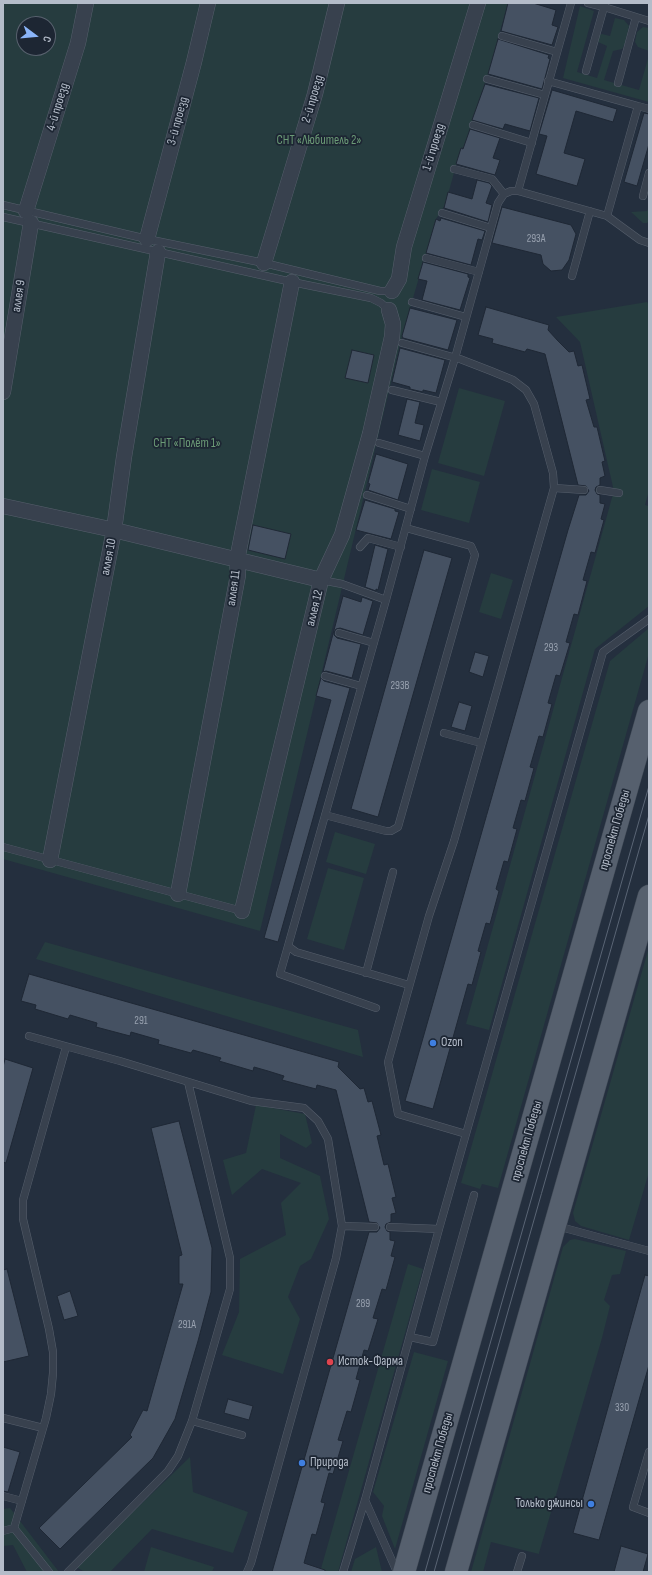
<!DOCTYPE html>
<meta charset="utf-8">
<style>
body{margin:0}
#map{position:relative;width:652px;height:1575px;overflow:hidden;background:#242f3e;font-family:"Sofia Sans Condensed",sans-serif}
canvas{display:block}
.frame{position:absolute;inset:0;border:4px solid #b4bcc9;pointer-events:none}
.north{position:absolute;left:16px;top:16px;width:40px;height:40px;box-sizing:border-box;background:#1d2633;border:1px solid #59626f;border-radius:50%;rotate:106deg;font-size:11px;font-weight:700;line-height:16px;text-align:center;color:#b4bcc9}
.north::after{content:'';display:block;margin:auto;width:14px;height:18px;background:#8ab4f8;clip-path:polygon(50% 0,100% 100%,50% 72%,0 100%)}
</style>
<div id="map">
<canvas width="652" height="1575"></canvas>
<div class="frame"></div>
<div class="north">С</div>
</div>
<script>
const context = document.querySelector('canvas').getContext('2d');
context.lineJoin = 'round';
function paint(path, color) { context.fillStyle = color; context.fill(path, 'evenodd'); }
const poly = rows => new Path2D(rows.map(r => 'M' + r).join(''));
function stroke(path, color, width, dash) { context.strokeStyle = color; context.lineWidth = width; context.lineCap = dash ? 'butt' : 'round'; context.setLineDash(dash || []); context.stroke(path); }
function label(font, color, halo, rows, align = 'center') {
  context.font = font + ' "Sofia Sans Condensed",sans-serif'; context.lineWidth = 3.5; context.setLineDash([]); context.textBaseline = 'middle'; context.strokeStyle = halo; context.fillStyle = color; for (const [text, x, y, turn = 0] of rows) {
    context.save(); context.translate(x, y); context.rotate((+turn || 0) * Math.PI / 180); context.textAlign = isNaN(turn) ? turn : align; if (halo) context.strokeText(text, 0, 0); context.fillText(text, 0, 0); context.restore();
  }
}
paint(poly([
 [3,3,508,3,489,71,464,147,461,148,445,205,436,219,402,336,260,931,3,859],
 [24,24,48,24,48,48,24,48],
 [580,6,594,11,577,72,597,78,607,46,598,42,599,35,602,34,610,36,615,18,624,20,629,26,625,44,622,49,613,51,604,80,639,90,649,55,649,102,563,78],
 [643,27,649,28,649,51,638,47,635,42,637,32],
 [649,207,649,221,647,223,643,223,631,212,647,211],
 [647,302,649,305,649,491,645,505,649,506,649,606,595,649,489,1030,466,1024,613,494,613,487,580,342,556,317],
 [459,388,505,401,484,476,438,463],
 [432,469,480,482,469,523,421,510],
 [491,573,513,580,501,619,479,612],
 [649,628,649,653,498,1188,482,1184,480,1189,461,1183,610,661],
 [335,832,375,844,366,874,326,862],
 [328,868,364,878,344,950,307,939],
 [45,942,358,1030,363,1057,36,959],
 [649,947,649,1172,629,1240,581,1226,575,1221,573,1213],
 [256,1105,305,1114,312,1143,306,1148,280,1134,280,1158,320,1176,329,1219,311,1259,300,1266,288,1297,300,1319,283,1374,222,1355,239,1312,240,1259,286,1235,281,1203,301,1183,262,1169,232,1195,223,1160,246,1153],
 [575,1239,626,1251,620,1274,612,1275,604,1300,610,1306,602,1338,539,1553,539,1554,491,1542,483,1572,471,1572,563,1247,570,1240],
 [408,1264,423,1269,338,1572,320,1572],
 [414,1352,448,1361,395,1549,382,1516,384,1506,373,1492],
 [190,1457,193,1492,248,1512,233,1553,152,1529,110,1572,85,1572,76,1567],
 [10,1508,59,1572,27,1572,13,1545,3,1546,3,1509],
 [151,1547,214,1567,212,1572,144,1572],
 [376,1547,382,1572,351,1572,355,1559]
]), '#263c3f');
const building = poly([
 [508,3,533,3,556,10,552,25,558,27,552,45,501,31,508,3],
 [498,39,549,55,548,58,550,59,542,89,488,74,498,39],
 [485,84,539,98,530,131,505,124,503,129,472,120,485,84],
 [552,90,617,109,613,122,576,111,564,153,585,159,577,186,536,174,547,136,539,134,552,90],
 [644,113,649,114,649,144,637,186,624,182,644,113],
 [470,129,500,138,493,158,500,160,495,175,456,164,461,148,463,149,470,129],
 [477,180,489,183,492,186,486,203,492,205,488,222,444,208,448,192,472,199,477,180],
 [502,207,571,225,576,234,569,260,562,270,551,271,543,264,541,255,492,243,502,207],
 [441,218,485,231,482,240,478,239,471,265,426,253,436,219,440,221,441,218],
 [423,262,468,274,468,277,470,278,460,310,422,300,427,281,418,279,423,262],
 [486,307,549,325,548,330,558,341,569,352,574,351,578,366,582,365,590,399,586,400,594,427,597,427,605,461,602,462,605,476,600,478,600,485,596,487,595,490,597,494,600,495,600,503,605,504,601,519,604,520,595,553,591,552,583,580,587,581,578,615,574,614,566,642,570,643,560,676,556,675,548,703,552,704,543,737,539,736,530,767,534,768,525,801,521,800,513,828,517,829,508,862,504,861,496,889,499,891,490,924,486,923,478,951,481,952,472,985,468,984,433,1109,405,1101,568,530,579,495,586,495,589,491,586,486,578,485,545,354,527,349,525,352,492,343,493,339,478,335,486,307],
 [410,308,457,320,448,350,403,338,402,336,410,308],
 [400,348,445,360,436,393,423,390,423,392,410,389,410,387,392,382,400,348],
 [352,350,374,355,368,383,345,378,352,350],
 [407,399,420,402,415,423,424,425,420,441,398,435,407,399],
 [376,454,408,464,398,500,368,490,370,484,368,483,376,454],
 [365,500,395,509,395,511,399,512,391,539,356,530,365,500],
 [253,525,291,534,285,559,248,550,253,525],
 [375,545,388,549,378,590,376,589,376,591,365,587,375,545],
 [424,550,452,558,378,817,351,809,424,550],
 [343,596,361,602,362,597,373,601,363,635,340,628,336,629,334,632,334,635,337,638,361,644,352,678,326,671,323,672,343,596],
 [475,652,489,656,483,677,469,672,475,652],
 [321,678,324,681,350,688,278,942,264,938,331,700,316,696,321,678],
 [459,702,472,706,465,731,451,727,459,702],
 [29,974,339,1062,338,1067,360,1089,364,1088,368,1102,372,1101,381,1135,377,1136,384,1165,388,1164,396,1197,392,1198,396,1213,391,1214,391,1222,386,1224,385,1227,387,1231,390,1232,390,1240,395,1241,391,1256,395,1257,386,1290,382,1289,373,1318,378,1319,368,1351,364,1350,356,1379,360,1380,351,1412,347,1411,338,1440,343,1441,333,1474,329,1473,321,1502,325,1503,316,1535,312,1534,304,1563,325,1570,325,1572,272,1572,369,1232,377,1232,380,1228,377,1223,369,1222,336,1090,317,1085,316,1089,282,1080,284,1076,268,1071,254,1067,253,1071,219,1061,221,1058,193,1050,191,1053,158,1044,159,1040,131,1032,130,1036,96,1027,97,1023,70,1015,68,1019,35,1009,36,1005,21,1001,29,974],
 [5,1059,33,1068,6,1163,3,1162,3,1067,5,1059],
 [179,1121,212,1248,211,1292,198,1341,175,1419,153,1458,60,1549,39,1528,132,1437,130,1435,143,1410,147,1411,183,1284,179,1284,179,1256,182,1255,151,1128,179,1121],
 [7,1269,29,1356,3,1362,3,1270,7,1269],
 [645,1275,649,1276,649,1365,599,1540,573,1533,645,1275],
 [70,1291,78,1316,64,1320,57,1296,70,1291],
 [228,1399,253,1406,249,1420,224,1413,228,1399],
 [3,1447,20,1452,8,1492,3,1491,3,1447],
 [621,1546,648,1554,643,1572,614,1572,621,1546]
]);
paint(building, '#455162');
stroke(building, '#1f2835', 1);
const lane = poly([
 [605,3,604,7,649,21],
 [502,36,557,52],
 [586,71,604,7,588,3],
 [487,79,545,95],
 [548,81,638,106,607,216],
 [618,83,636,17],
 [638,106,649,109],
 [473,125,532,143],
 [454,169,492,179,504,194],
 [518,191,607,216,640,240,649,243],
 [643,196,649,173],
 [3,205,147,239,264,263,380,291,392,291],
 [442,213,491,228],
 [3,217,292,282,371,298,381,303,389,310],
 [426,258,479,272],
 [572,276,590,211],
 [412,302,466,317],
 [402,343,460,359,491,371,513,380,526,390,534,404,553,473,554,488,454,841,429,916,388,1062,398,1114,466,1134],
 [392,390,441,402],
 [379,443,425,456],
 [554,488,584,490],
 [600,490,619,493],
 [367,495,411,509],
 [360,547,368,538,401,547],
 [321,580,342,584,386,600],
 [339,633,374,643],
 [325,676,361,686],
 [444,733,481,743],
 [325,815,386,831,391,831,398,827,475,555,471,546,406,528],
 [3,847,242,911],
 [288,946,280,974,376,1008],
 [366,973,393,872],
 [409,985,296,952,288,946,386,600,425,456,455,358,498,203,504,194,511,191,518,191,571,3],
 [29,1036,120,1061,251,1101,304,1108,318,1121,328,1139,342,1226,336,1258,251,1563,247,1572],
 [342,1226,375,1227],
 [557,1226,649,1251],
 [390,1227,439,1229],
 [410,1337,433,1342,474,1195],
 [3,1418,43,1428],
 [192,1421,242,1435],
 [649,1452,633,1507,649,1513],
 [3,1496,22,1501],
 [365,1500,397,1572],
 [14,1528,46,1418,51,1394,53,1373,53,1352,49,1329,23,1219,23,1200,66,1047],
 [3,1531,14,1528,49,1572],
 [68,1572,168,1471,178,1456,192,1421,230,1289,230,1258,188,1082],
 [343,1572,365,1500,439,1229,603,652,649,619],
 [517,1572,522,1556]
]);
const street = poly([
 [26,211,78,43,86,3],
 [147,239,194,62,208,3],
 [264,263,315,94,337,3],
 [392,291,399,279,404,247,478,3],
 [3,392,31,223],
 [3,506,114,530,321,580],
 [50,860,114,530,124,457,158,252],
 [178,894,238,575,237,560,292,282],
 [242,911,321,580,342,535,370,434,392,337,393,324,389,310]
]);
const primary = poly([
 [404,1572,649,711],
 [456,1572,649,896]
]);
stroke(lane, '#565f6c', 8);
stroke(street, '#565f6c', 16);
stroke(primary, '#414a57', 23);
stroke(lane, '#38414e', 7);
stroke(street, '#38414e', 15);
stroke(primary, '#56606e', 22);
stroke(poly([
 [425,1572,649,786],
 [434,1572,649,815]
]), '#5a6575', 1);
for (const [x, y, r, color] of [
 [433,1043,4,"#3f7fe0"],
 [330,1362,4,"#e0444e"],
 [302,1463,4,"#3f7fe0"],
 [591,1504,4,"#3f7fe0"]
]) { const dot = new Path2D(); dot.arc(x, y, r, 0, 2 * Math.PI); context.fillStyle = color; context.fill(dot); stroke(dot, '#1d2633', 1.5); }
label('11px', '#98a1af', null, [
 ["293А",536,239],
 ["293",551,648],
 ["293В",400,686],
 ["291",141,1021],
 ["289",363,1304],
 ["291А",187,1325],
 ["330",622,1408]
]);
label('13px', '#b4bcc9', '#1d2633', [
 ["2-й проезд",313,99,-74],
 ["4-й проезд",58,107,-73],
 ["3-й проезд",178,121,-75],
 ["1-й проезд",434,147,-73],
 ["аллея 9",19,296,-81],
 ["аллея 10",109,557,-79],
 ["аллея 11",234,588,-82],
 ["аллея 12",315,608,-76],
 ["проспект Победы",615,830,-74],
 ["проспект Победы",527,1141,-74],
 ["проспект Победы",438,1453,-74]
]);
label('13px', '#6b9a76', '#1d2633', [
 ["СНТ «Любитель 2»",319,141],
 ["СНТ «Полёт 1»",187,444]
]);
label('13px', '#b4bcc9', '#1d2633', [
 ["Ozon",441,1043],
 ["Исток-Фарма",338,1362],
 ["Природа",310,1463],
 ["Только джинсы",583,1504,"right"]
], 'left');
</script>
